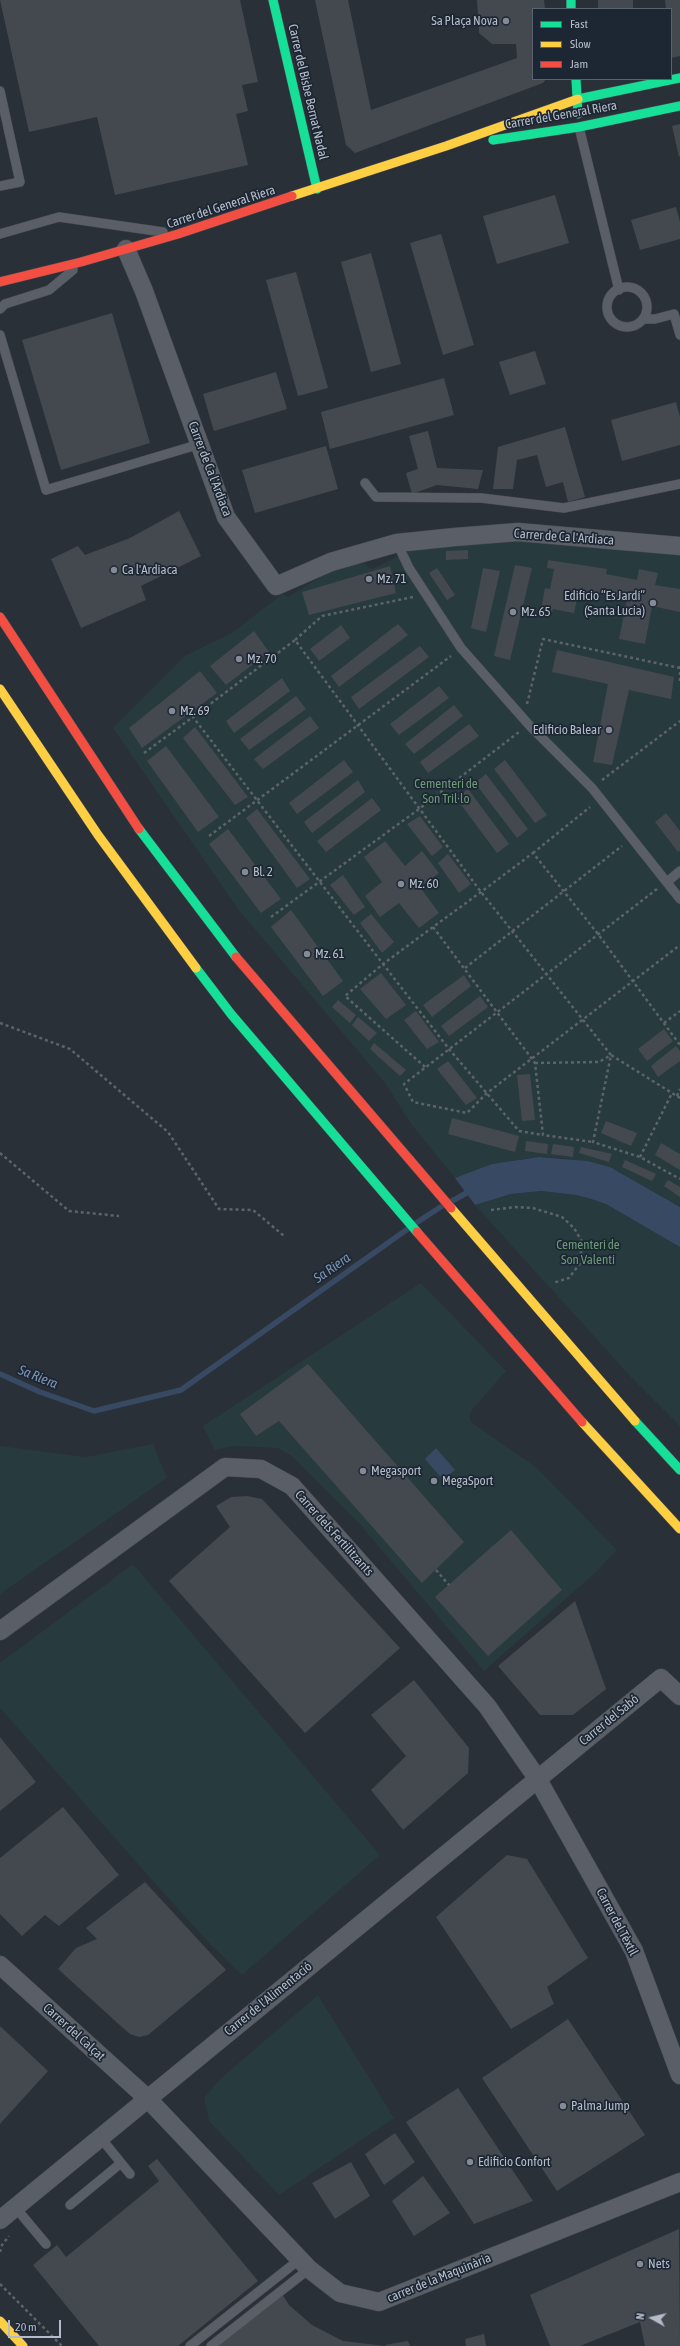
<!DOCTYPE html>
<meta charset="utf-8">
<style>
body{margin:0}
#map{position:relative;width:680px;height:2346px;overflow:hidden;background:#2a3038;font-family:"Asap Condensed",sans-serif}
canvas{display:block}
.legend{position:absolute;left:532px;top:8px;width:140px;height:72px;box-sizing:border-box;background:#1d2633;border:1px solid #59626f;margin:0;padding:5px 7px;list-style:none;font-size:12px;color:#b4bcc9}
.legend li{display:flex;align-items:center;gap:8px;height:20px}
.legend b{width:20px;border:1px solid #59626f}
.north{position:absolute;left:632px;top:2298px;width:40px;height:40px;-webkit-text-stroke:3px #1d2633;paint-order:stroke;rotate:278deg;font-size:11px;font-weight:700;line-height:16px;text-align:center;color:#b4bcc9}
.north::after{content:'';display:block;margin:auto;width:14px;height:18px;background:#b4bcc9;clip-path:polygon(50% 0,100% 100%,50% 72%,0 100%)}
.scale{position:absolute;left:8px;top:2320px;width:53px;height:18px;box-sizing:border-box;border:2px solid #b4bcc9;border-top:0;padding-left:5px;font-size:12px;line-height:14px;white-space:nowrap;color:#b4bcc9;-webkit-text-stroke:3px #1d2633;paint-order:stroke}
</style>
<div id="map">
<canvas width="680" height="2346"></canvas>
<ul class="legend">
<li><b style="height:5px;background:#16e098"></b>Fast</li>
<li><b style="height:5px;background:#ffcf43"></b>Slow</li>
<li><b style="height:5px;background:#f24e42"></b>Jam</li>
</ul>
<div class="north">N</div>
<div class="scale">20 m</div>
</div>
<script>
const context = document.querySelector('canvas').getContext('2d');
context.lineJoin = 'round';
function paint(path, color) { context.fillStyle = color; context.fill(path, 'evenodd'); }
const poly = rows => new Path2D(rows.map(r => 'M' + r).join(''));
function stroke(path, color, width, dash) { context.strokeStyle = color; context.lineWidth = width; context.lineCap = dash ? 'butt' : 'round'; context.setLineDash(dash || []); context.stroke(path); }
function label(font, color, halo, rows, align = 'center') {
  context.font = font + ' "Asap Condensed",sans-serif'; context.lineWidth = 3.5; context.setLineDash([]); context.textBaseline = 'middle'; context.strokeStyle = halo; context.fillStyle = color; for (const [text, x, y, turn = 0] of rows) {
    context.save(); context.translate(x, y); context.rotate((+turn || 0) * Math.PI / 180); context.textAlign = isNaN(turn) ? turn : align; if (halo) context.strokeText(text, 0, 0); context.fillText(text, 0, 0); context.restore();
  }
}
paint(poly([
 [517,539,596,545,680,555,680,1207,610,1167,562,1158,539,1157,515,1160,455,1178,412,1125,385,1083,238,909,113,728,186,655,232,633,282,594,288,597,335,568,358,559,372,569,411,550],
 [541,1191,576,1195,606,1204,680,1247,680,1426,631,1377,475,1205,511,1194],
 [421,1283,506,1371,472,1410,469,1416,471,1422,537,1468,617,1550,595,1573,484,1671,358,1522,293,1457,278,1448,234,1446,215,1450,203,1426],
 [153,1444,167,1478,0,1594,0,1446,86,1457],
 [133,1564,380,1855,242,1975,211,1945,160,1889,0,1708,0,1663],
 [318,1995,394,2118,279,2195,209,2121,204,2098,220,2079]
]), '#273a3e');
paint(poly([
 [539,1157,587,1161,610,1167,680,1207,680,1247,606,1204,591,1199,576,1195,541,1191,511,1194,475,1205,455,1178,492,1164],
 [436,1448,455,1470,443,1480,425,1459]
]), '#384963');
stroke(poly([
 [452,1201,472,1190],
 [416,1223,442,1206],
 [0,1374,40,1392,94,1411,181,1390,409,1228]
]), '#384963', 5.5);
paint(poly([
 [0,0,240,0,258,82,242,85,248,111,236,114,248,165,115,195,97,117,29,132],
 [315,0,348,0,371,110,517,58,516,44,492,44,479,33,477,0,544,0,545,9,533,9,533,79,546,79,543,83,355,153,346,145],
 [598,0,633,0,633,9,598,9],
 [665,0,680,0,680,56,671,58,671,9,666,9],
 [680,124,680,156,679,157,672,126],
 [555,195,569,243,497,264,483,216],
 [676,207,680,222,680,239,640,250,631,220],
 [441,234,474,345,443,355,410,243],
 [371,253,401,364,371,372,341,262],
 [296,272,328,388,298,396,266,280],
 [112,313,150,443,61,470,22,340],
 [535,351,546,384,510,395,499,362],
 [276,372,287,409,214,431,203,394],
 [444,378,454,415,330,449,321,412],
 [676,402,680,417,680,445,622,461,611,420],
 [565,427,585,497,568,502,563,482,546,487,537,455,517,460,513,489,493,489,498,447],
 [428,431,437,468,483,470,478,489,437,485,412,494,406,473,418,469,409,436],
 [326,446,338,489,255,513,242,470],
 [179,511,201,556,141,586,146,600,81,628,51,559,78,546,85,555,130,538],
 [468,550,468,559,446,560,446,551],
 [548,560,607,569,606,574,637,580,639,569,658,573,655,585,680,589,680,612,652,606,645,644,619,639,627,599,579,590,574,613,553,609,552,612,541,610,545,588,550,589,554,569,547,568],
 [515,565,532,568,510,660,494,656],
 [390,566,396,593,309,615,302,592],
 [437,568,455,595,447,600,429,573],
 [483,568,500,571,486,632,471,628],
 [398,624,408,635,339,687,331,676],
 [341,625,350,638,319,661,310,649],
 [254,631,269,652,226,685,210,666],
 [420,646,429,657,359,709,351,697],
 [557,650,674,677,671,699,629,690,612,765,593,762,608,684,552,672],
 [200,671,217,693,142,748,129,728],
 [282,678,290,691,234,733,226,721],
 [439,686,449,698,399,735,390,724],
 [296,696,306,709,249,750,240,739],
 [454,705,463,716,414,754,405,744],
 [310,716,319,728,263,769,254,759],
 [469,724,479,736,428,773,420,762],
 [195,727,248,797,235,805,183,738],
 [166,746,219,817,198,832,147,761],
 [344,760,353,772,297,814,289,803],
 [505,760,547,815,535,823,494,769],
 [486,774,528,829,517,838,475,783],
 [358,780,365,792,312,833,304,822],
 [468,789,509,844,497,853,456,798],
 [372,798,381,810,326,852,317,841],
 [257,809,310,879,297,888,246,818],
 [666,813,680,831,680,850,678,852,655,822],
 [420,816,443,847,432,856,407,824],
 [228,829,281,899,261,913,209,844],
 [385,841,405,866,422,851,439,873,420,887,439,913,419,928,399,903,380,917,365,896,382,882,364,857],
 [448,854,471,884,459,893,438,863],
 [343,875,365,907,354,915,330,885],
 [291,910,343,981,323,996,271,927],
 [371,914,394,942,382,953,360,923],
 [381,973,406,1005,386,1019,360,989],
 [464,975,471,986,432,1017,423,1005],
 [480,996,488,1007,449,1036,441,1026],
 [338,1000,356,1015,350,1023,332,1007],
 [416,1011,439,1042,427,1049,404,1020],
 [358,1017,377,1033,369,1041,352,1025],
 [664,1029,673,1041,647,1061,638,1049],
 [374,1043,406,1070,400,1076,370,1049],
 [676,1046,680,1051,680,1061,658,1077,651,1066],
 [448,1061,477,1098,466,1105,437,1069],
 [530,1074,535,1120,522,1121,517,1075],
 [452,1118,519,1136,515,1152,448,1134],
 [606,1121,637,1133,631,1146,601,1133],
 [526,1141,548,1144,547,1154,525,1151],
 [661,1143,680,1154,680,1170,655,1155],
 [553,1144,574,1147,573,1157,551,1154],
 [581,1147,612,1154,609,1162,579,1153],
 [625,1160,656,1174,652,1181,622,1167],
 [668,1180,680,1187,680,1197,664,1186],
 [308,1364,464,1542,422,1583,279,1421,256,1436,240,1414],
 [247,1496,262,1499,400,1648,305,1733,169,1581,230,1527,216,1506,231,1497],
 [511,1530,562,1590,488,1656,435,1597],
 [575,1601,606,1689,573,1715,540,1715,498,1666],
 [414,1680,469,1748,468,1773,403,1830,371,1790,406,1756,371,1715],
 [0,1737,36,1782,0,1811],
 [63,1807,119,1875,59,1926,45,1915,22,1936,0,1914,0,1858],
 [507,1855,527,1859,588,1958,547,1987,554,2004,511,2029,436,1917],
 [145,1882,226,1970,148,2035,139,2037,130,2034,123,2028,58,1969,76,1948,97,1939,86,1928],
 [568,2019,645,2135,557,2191,482,2078],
 [0,2026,48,2071,0,2124],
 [458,2088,533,2201,474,2224,406,2122],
 [395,2133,415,2162,384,2185,365,2154],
 [157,2159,258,2281,178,2346,99,2346,33,2265,57,2245,66,2257,159,2181,148,2166],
 [351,2162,370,2196,335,2219,312,2183],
 [423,2176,450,2213,414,2236,392,2201],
 [679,2229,680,2346,645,2346,640,2322,580,2346,550,2346,530,2295],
 [282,2294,289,2305,312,2325,343,2341,385,2346,218,2346],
 [484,2334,486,2346,466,2346,465,2339],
 [408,2341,410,2346,386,2346,385,2345]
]), '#444950');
const lane = poly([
 [0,91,20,182,0,186],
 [579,127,619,290],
 [0,234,59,217,163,232],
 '607 307a20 20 0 1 1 40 0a20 20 0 1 1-40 0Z',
 [0,309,5,304,49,290,73,270],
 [643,319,655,319,674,314,680,335],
 [0,335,46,490,200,444],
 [365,483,376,497,481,498,564,508,680,484],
 [397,543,409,568,461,648,530,726,592,788,680,899],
 [667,882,680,871],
 [100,2137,130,2174],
 [70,2205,121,2163],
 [15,2207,46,2244],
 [190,2346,300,2259],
 [211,2346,309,2269]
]);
const street = poly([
 [126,249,144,291,226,517,276,586,331,562,397,543,455,537,518,532,680,546],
 [0,1631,225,1467,261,1469,292,1486,487,1706,537,1778,634,1951,680,2075],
 [0,1965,147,2098,309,2269,340,2293,379,2302,680,2182],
 [0,2220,661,1678,680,1696]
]);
const fast = poly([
 [273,0,317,189],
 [571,0,571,9],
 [576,79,578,114],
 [578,99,680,78],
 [493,140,579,127,680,106],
 [139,829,236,957],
 [196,968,231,1014,417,1232],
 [635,1421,680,1470]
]);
const slow = poly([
 [292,196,446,146,578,99],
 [0,689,98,835,196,968],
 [451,1208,635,1421],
 [582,1422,680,1529],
 [0,2321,23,2346]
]);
const jam = poly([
 [0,282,81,262,178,234,292,196],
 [0,617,139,829],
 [236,957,451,1208],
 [417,1232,582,1422]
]);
stroke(lane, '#484c53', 10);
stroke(street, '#484c53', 19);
stroke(fast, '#484c53', 10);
stroke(slow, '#484c53', 10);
stroke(jam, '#484c53', 10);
stroke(poly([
 [295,640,322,616,413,597],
 [680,666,680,684],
 [527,704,543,639,680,668],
 [144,753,193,717],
 [602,780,680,721],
 [209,836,451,656],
 [533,853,590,807],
 [657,889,404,1084,413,1102,467,1113,487,1093,680,945],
 [271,917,419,809,519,732],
 [433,927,535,1063,543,1135,593,1142],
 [465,968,622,846],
 [0,1023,70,1049,168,1132,219,1209,253,1210,284,1236],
 [664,1023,680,1011],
 [535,1063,599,1062,611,1055,481,892,295,640,193,717,383,964,433,927,481,892,533,853,598,934,680,1045],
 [425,1067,345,996,383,964,449,1049,519,1131,543,1135],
 [677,1096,680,1089],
 [680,1098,611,1055,593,1142,640,1157,680,1179],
 [0,1153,69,1211,119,1216],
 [640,1157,672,1093],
 [491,1210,515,1207,533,1208,562,1217,574,1228,581,1240,581,1262,569,1278,553,1283],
 [436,1570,449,1585],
 [0,2252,2,2245,9,2236],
 [0,2284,62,2346]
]), '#5d636a', 2.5, [3, 3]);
stroke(lane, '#5a5e66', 9);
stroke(street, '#5a5e66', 18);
stroke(fast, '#16e098', 9);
stroke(slow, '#ffcf43', 9);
stroke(jam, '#f24e42', 9);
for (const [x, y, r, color] of [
 [506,21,4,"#848b96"],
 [114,570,4,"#848b96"],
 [369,579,4,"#848b96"],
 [653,603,4,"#848b96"],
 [513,612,4,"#848b96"],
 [239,659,4,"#848b96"],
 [172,711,4,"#848b96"],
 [609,730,4,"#848b96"],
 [245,872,4,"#848b96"],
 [401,884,4,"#848b96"],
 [307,954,4,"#848b96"],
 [363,1471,4,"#848b96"],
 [434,1481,4,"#848b96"],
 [563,2106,4,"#848b96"],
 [470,2162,4,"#848b96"],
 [640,2264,4,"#848b96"]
]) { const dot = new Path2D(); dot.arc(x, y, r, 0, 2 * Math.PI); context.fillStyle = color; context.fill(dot); stroke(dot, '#1d2633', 1.5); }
label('13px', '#b4bcc9', '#1d2633', [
 ["Sa Plaça Nova",498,21,"right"],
 ["Ca l'Ardiaca",122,570],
 ["Mz. 71",377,579],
 ["Edificio “Es Jardí”",645,596,"right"],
 ["(Santa Lucía)",645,611,"right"],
 ["Mz. 65",521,612],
 ["Mz. 70",247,659],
 ["Mz. 69",180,711],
 ["Edificio Balear",601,730,"right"],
 ["Bl. 2",253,872],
 ["Mz. 60",409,884],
 ["Mz. 61",315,954],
 ["Megasport",371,1471],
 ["MegaSport",442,1481],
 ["Palma Jump",571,2106],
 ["Edificio Confort",478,2162],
 ["Nets",648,2264]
], 'left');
label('13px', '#b4bcc9', '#1d2633', [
 ["Carrer del Bisbe Bernat Nadal",308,92,77],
 ["Carrer del General Riera",561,115,-10],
 ["Carrer del General Riera",221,207,-18],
 ["Carrer de Ca l'Ardiaca",210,469,69],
 ["Carrer de Ca l'Ardiaca",564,537,4],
 ["Carrer dels Fertilitzants",334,1533,48],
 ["Carrer del Sabó",609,1720,-39],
 ["Carrer del Tèxtil",617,1922,62],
 ["Carrer de l'Alimentació",268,1999,-39],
 ["Carrer del Calçat",74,2032,42],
 ["carrer de la Maquinària",439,2278,-22]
]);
label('13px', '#6b9a76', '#1d2633', [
 ["Cementeri de",446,784],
 ["Son Tril·lo",446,799],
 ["Cementeri de",588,1245],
 ["Son Valentí",588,1260]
]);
label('italic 14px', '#7c92b1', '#1d2633', [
 ["Sa Riera",332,1268,-35],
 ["Sa Riera",38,1377,22]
]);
</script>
